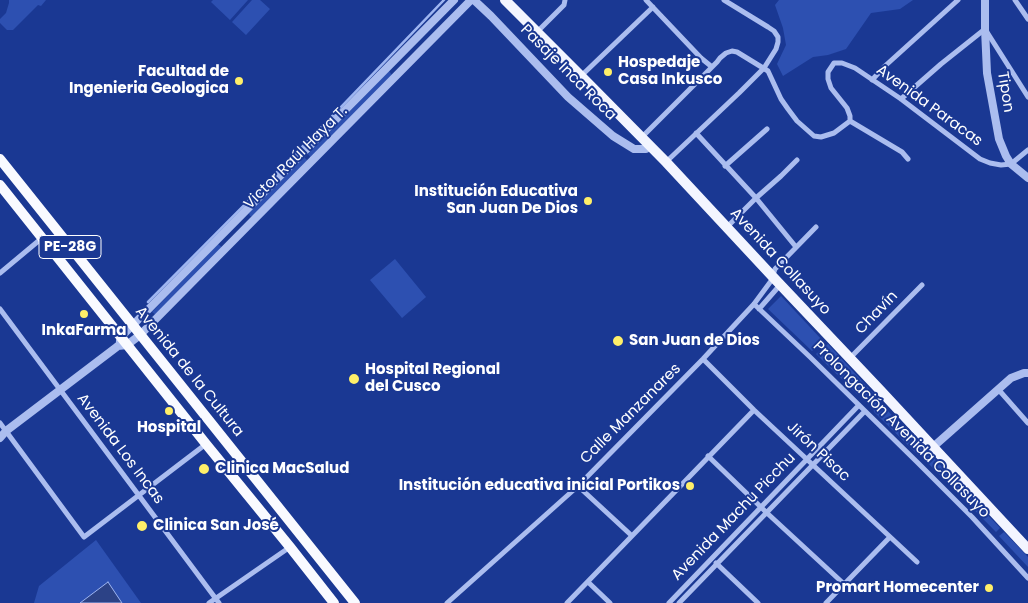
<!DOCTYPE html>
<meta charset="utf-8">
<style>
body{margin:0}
canvas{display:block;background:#1a3893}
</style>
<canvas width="1028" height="603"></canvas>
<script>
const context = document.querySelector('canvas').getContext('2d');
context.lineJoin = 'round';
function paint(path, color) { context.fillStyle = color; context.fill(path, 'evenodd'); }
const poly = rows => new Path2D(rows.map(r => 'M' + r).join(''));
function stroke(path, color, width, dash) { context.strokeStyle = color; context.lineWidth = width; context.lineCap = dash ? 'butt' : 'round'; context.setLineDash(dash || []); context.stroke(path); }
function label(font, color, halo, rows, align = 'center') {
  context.font = font + ' Poppins,sans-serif'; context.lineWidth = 4; context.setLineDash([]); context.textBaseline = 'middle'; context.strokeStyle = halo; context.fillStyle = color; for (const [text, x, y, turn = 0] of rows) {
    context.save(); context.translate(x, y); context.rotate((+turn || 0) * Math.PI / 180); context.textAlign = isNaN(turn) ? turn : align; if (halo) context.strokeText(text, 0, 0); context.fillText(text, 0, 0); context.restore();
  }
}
paint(poly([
 [9,0,46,0,41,6,38,5,13,30,7,30,0,23,0,19,6,13,9,3],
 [213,0,248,0,230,20,211,2],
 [252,0,260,0,270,9,246,35,232,22],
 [779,0,913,0,900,9,871,13,846,49,828,55,813,57,783,76,777,64,786,45,783,28,775,5],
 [389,71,392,75,311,158,308,154],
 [304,157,308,161,253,217,250,216,249,213],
 [218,244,223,248,156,315,152,312],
 [395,259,426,297,402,318,370,280],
 [781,296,823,341,812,351,768,309],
 [828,344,873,393,870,396,858,395,816,354],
 [876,398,924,450,918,455,874,412,872,401],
 [930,454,1000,528,996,532,924,459],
 [1004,532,1028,557,1028,567,999,536],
 [96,540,141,603,34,603,39,586]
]), '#2d50b1');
const water = poly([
 [108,582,122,603,80,603,108,582]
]);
paint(water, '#2c4286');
stroke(water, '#9eb5f1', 1);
stroke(poly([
 [148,302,319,130,444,0]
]), '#9eb5f1', 2.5);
stroke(poly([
 [646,0,701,58,712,67],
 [1015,0,1028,19],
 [537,32,564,5,565,0],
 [581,76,653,7],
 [872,80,885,66,958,0],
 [901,99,941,64,985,29,1028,97],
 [850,121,902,152,908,159],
 [696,133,756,198,796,247],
 [642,137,717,62,720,58,726,53,732,51,737,52,768,71,781,99,788,109,797,121,814,136,821,137,834,133,850,121,850,116,847,108,831,88,828,79,828,72,834,63,842,63,855,68,901,99,980,159,990,163,1001,165,1011,164,1028,150],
 [666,162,739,93,764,68,776,49,778,42,778,37,774,31,768,27,724,0],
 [725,166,767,129],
 [727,227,756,198,781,176,797,160],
 [0,273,42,238],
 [754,304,810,357,917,462,972,517,1028,578],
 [0,309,219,603],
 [759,309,780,285],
 [850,358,922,285],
 [703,359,754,410,917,562],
 [998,389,1028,423],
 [0,423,84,537,206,444],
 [708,456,767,513,844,584],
 [578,486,631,535],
 [716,563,758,603],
 [588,582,610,603],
 [209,603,290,547],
 [447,603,578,486,703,359,754,304,771,281,775,269,816,227],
 [567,603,754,410],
 [669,603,859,405],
 [679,603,865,411],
 [826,603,890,537]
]), '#abbdef', 5);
stroke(poly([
 [474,0,491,16,568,97,613,136,634,149,646,149,650,146],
 [985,0,985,29,987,73,999,139,1006,156,1011,164,1028,178],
 [120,341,121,337,454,0],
 [118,346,127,345,140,335,471,0],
 [0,438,6,431,118,346],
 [933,447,1011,378,1024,373,1028,373]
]), '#abbdef', 8);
stroke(poly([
 [505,0,581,76,666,162,773,277,880,390,1028,549]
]), '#f3f5ff', 10);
stroke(poly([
 [0,159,355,603],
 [0,185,206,444,290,547,334,603]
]), '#f9faff', 10);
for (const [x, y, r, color] of [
 [608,72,5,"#ffef69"],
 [239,81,5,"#ffef69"],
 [588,201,5,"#ffef69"],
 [84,314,5,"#ffef69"],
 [618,341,6,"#ffef69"],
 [354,379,6,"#ffef69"],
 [169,411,5,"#ffef69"],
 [204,469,6,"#ffef69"],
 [690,486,5,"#ffef69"],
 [142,526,6,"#ffef69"],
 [989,588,5,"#ffef69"]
]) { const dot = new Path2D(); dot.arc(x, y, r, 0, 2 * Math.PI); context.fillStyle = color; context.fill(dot); stroke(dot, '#1a3893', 2); }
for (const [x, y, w] of [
 [70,247,62]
]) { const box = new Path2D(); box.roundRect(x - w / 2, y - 11.5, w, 23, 4); context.fillStyle = '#1a3893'; context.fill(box); stroke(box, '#fff', 1); }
label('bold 14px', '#fff', null, [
 ["PE-28G",70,247]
]);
label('bold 15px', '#fff', '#1a3893', [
 ["Hospedaje",618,63],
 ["Casa Inkusco",618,80],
 ["Facultad de",229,72,"right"],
 ["Ingenieria Geologica",229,89,"right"],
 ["Institución Educativa",578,192,"right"],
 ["San Juan De Dios",578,209,"right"],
 ["InkaFarma",84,331,"center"],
 ["San Juan de Dios",629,341],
 ["Hospital Regional",365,370],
 ["del Cusco",365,387],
 ["Hospital",169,428,"center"],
 ["Clinica MacSalud",215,469],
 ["Institución educativa inicial Portikos",680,486,"right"],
 ["Clinica San José",153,526],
 ["Promart Homecenter",979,588,"right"]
], 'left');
label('15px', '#fff', '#1a3893', [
 ["Pasaje Inca Roca",568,73,45],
 ["Tipon",1005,92,81],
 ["Avenida Paracas",929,106,36],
 ["Victor Raúl Haya T.",296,158,-45],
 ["Avenida Collasuyo",780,262,47],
 ["Chavín",877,313,-46],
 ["Avenida de la Cultura",189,372,51],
 ["Calle Manzanares",631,414,-45],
 ["Prolongación Avenida Collasuyo",901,430,45],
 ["Avenida Los Incas",120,449,53],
 ["Jirón Pisac",818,452,43],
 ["Avenida Machu Picchu",734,517,-46]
]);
</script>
